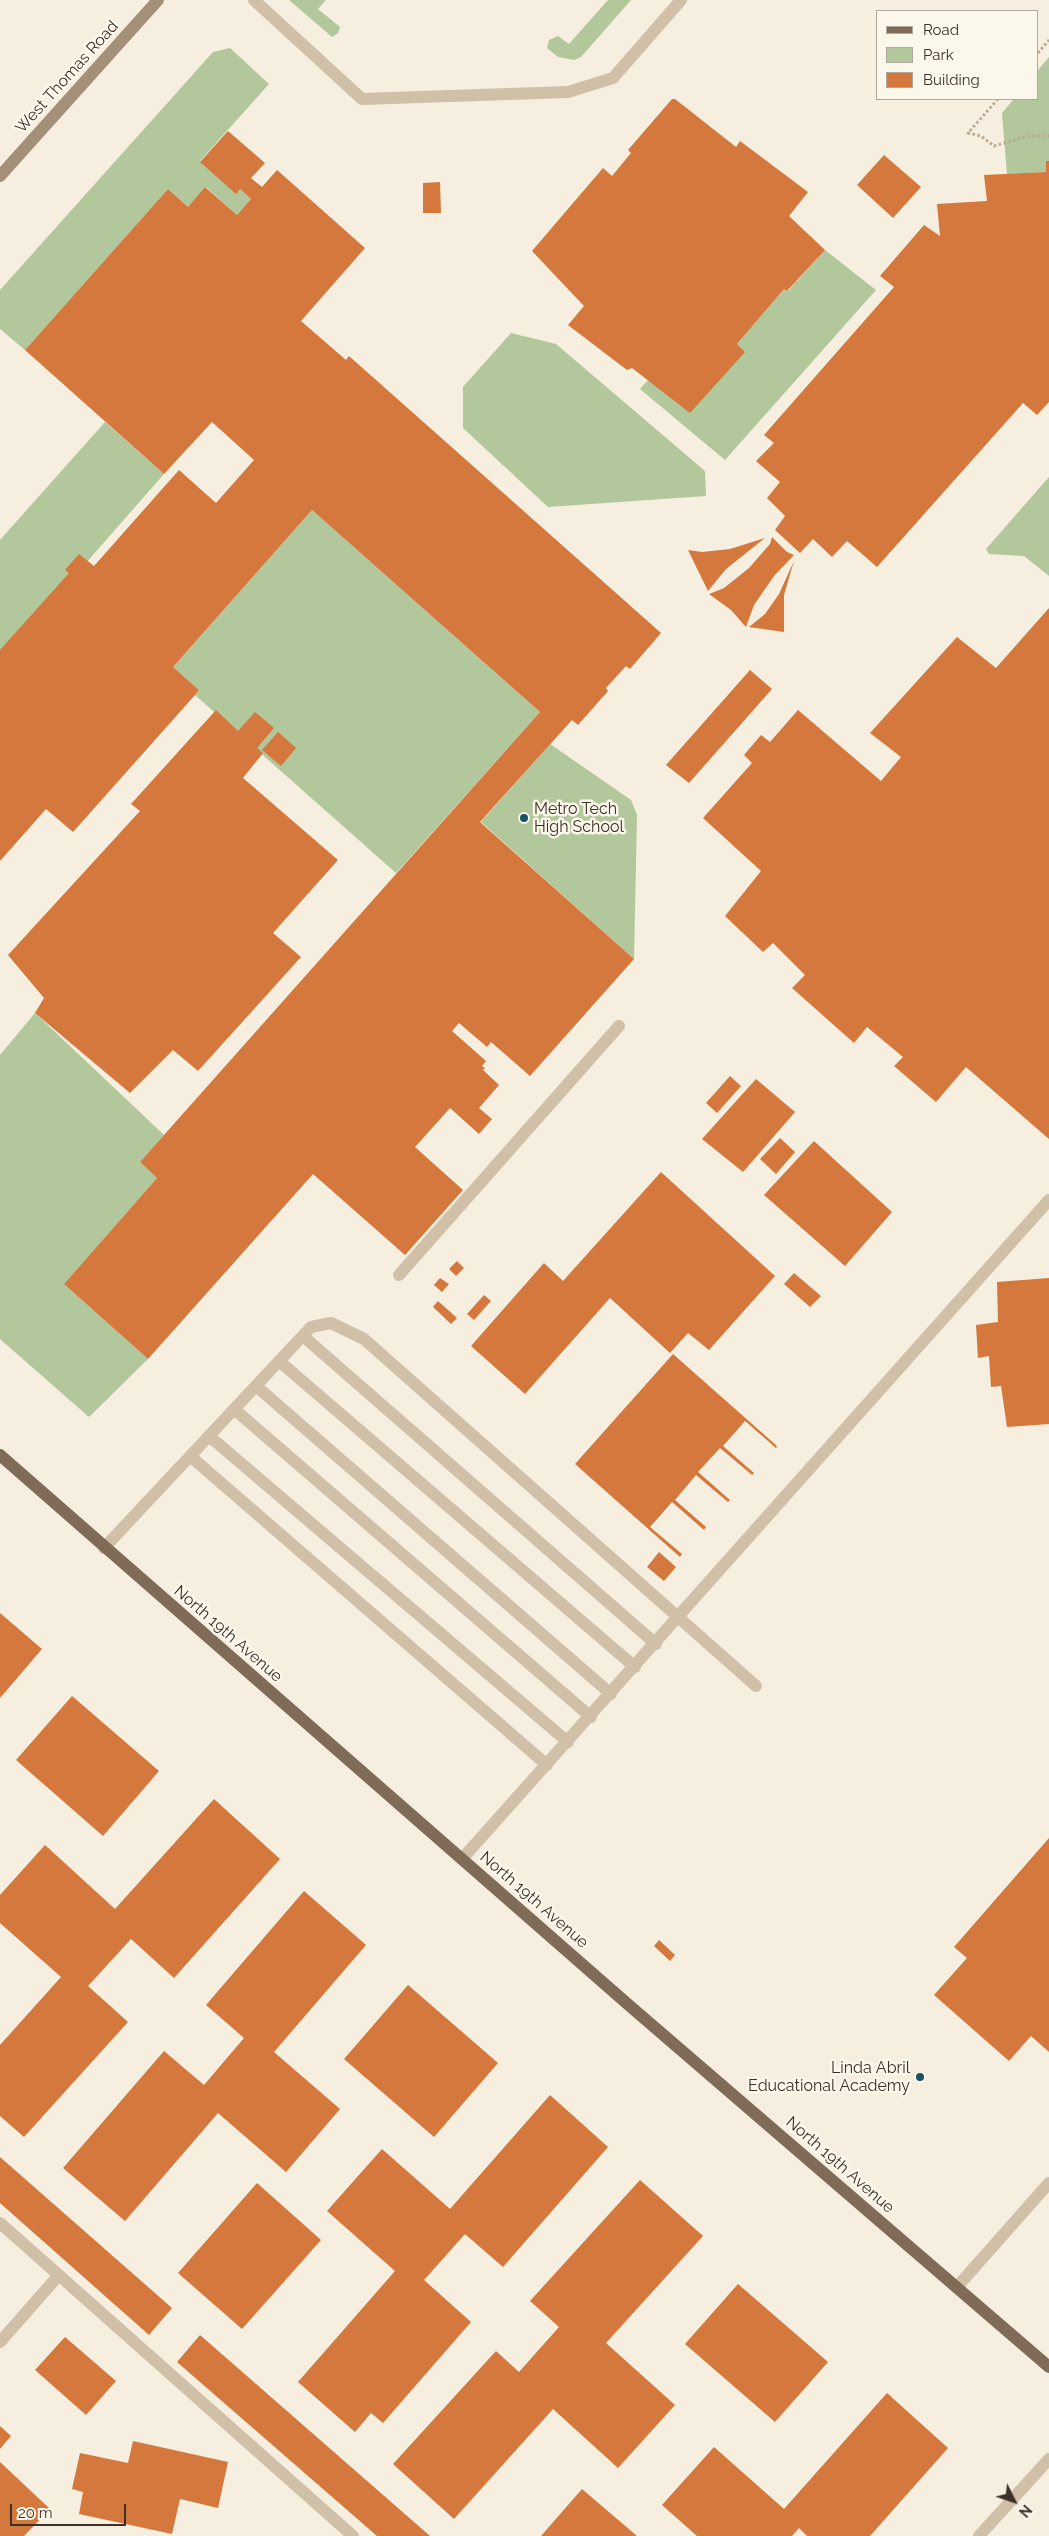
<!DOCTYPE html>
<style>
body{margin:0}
#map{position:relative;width:1049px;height:2536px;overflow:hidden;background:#f6eede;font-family:Raleway,sans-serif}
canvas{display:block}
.legend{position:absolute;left:876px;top:10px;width:162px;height:90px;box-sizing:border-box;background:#fcf7eb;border:1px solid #afa89d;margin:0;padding:6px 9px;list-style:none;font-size:15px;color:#3c3129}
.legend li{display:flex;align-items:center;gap:10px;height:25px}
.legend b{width:25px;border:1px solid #afa89d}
.north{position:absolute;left:989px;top:2476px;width:50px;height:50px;-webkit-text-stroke:4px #fcf7eb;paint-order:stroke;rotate:131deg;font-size:14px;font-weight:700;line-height:20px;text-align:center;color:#3c3129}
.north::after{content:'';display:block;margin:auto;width:18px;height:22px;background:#3c3129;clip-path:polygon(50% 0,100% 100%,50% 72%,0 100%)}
.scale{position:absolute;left:10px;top:2504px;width:116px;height:22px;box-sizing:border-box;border:2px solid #3c3129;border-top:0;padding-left:6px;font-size:15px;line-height:18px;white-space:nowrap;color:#3c3129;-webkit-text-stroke:4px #fcf7eb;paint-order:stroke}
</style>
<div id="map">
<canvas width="1049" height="2536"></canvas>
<ul class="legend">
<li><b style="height:6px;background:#7f6b58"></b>Road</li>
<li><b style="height:14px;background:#b2c79b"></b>Park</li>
<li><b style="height:14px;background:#d4783d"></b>Building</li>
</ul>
<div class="north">N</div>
<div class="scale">20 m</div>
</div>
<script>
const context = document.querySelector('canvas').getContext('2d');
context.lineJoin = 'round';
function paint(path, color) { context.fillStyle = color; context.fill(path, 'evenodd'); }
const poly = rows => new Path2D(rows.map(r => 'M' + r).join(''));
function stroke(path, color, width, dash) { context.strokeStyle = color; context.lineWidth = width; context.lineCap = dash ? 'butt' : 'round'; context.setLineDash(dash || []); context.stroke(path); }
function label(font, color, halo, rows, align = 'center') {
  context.font = font + ' Raleway,sans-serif'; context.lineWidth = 5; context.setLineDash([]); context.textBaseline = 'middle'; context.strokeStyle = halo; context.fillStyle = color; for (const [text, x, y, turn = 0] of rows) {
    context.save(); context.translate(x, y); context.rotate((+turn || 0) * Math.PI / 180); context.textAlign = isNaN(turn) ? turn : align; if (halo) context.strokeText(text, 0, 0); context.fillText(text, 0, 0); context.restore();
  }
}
paint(poly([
 [289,0,326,0,318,9,340,27,338,33,332,37],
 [608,0,631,0,581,57,574,60,558,57,547,48,549,40,558,36,569,44],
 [230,48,269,84,200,161,236,193,240,189,251,199,237,215,206,187,188,207,168,189,25,350,0,329,0,290,213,52],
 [1049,57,1049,161,1046,161,1046,172,1007,174,1002,113,1014,99,1038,99,1038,70],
 [825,250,876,290,725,460,640,389,648,380,744,352,737,344,784,289,788,291],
 [511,333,556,344,705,471,706,496,548,507,463,428,463,387],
 [105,422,164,474,0,661,0,540],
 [1049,477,1049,576,1024,556,989,554,986,549],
 [312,510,540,712,396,873,195,695,199,690,173,667],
 [550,744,631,800,637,815,634,959,481,822],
 [35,1013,164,1135,140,1162,157,1178,64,1284,148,1359,89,1417,0,1339,0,1055]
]), '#b2c79b');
paint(poly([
 [672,99,675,99,736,147,740,141,808,192,789,216,825,250,787,291,784,289,737,344,745,352,690,413,632,368,627,370,568,325,584,306,532,251,603,168,612,176,631,153,628,150],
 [228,131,265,163,251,178,262,187,277,170,365,248,301,321,346,360,349,356,661,633,630,669,626,666,606,688,608,691,578,725,572,720,480,822,634,959,530,1076,491,1042,487,1047,459,1023,452,1031,486,1061,482,1066,485,1068,483,1070,499,1085,479,1108,492,1119,479,1134,450,1108,415,1147,463,1190,405,1255,313,1174,148,1359,64,1284,157,1178,140,1162,540,712,312,510,173,667,199,690,195,695,73,832,46,809,0,861,0,650,69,573,65,570,79,554,94,566,179,470,216,503,254,460,212,422,164,474,25,350,168,189,188,207,205,187,237,215,251,199,240,189,236,194,200,162],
 [884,155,921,187,893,218,857,185],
 [1046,161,1049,161,1049,402,1037,415,1023,403,877,567,847,541,832,557,813,539,800,553,775,530,785,516,767,498,780,482,756,461,774,443,764,435,894,287,880,276,924,225,940,236,937,204,987,201,984,175,1046,172],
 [440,182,441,213,423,213,423,183],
 [772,537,787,552,794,555,774,576,754,605,746,627,731,610,709,594,724,588,749,568,770,544],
 [765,538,726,569,708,591,688,550,702,552,730,549],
 [794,561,784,595,784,632,749,627,765,614,779,594],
 [1049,608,1049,1139,966,1067,936,1102,894,1066,903,1057,867,1027,854,1043,792,988,805,975,773,943,763,952,725,916,761,871,703,818,752,763,744,755,761,735,770,742,798,710,881,781,901,757,870,733,957,637,996,668],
 [750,670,772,689,689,783,666,765],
 [216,710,238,731,255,712,274,728,257,748,263,753,243,778,338,860,273,933,301,957,198,1071,173,1050,130,1093,35,1013,44,998,8,955,140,811,131,804],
 [278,732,296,748,281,766,262,750],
 [730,1076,741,1086,717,1113,706,1103],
 [756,1079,795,1112,743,1172,702,1139],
 [780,1138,795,1152,776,1174,760,1159],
 [814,1141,892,1212,845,1266,764,1195],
 [661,1172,775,1276,709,1350,688,1333,670,1353,610,1298,525,1394,471,1346,544,1263,563,1281],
 [457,1261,464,1268,456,1276,449,1269],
 [794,1273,821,1296,810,1307,784,1284],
 [440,1278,449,1284,442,1292,434,1285],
 [1049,1278,1049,1424,1007,1427,1001,1386,991,1387,989,1356,978,1358,976,1325,998,1322,997,1282],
 [484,1295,491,1301,474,1320,467,1314],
 [438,1301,457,1318,451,1324,433,1307],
 [673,1354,777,1446,776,1448,745,1421,723,1446,754,1473,752,1475,720,1448,698,1472,730,1500,728,1502,696,1475,675,1500,706,1527,704,1530,672,1502,650,1527,682,1554,680,1557,575,1464],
 [659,1552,676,1567,664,1581,647,1567],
 [0,1613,42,1649,0,1698],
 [72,1696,159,1771,103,1836,16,1760],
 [214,1799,280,1859,174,1978,131,1939,88,1986,128,2022,24,2137,0,2116,0,2045,61,1977,0,1923,0,1895,45,1845,115,1909],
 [1049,1838,1049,2052,1031,2036,1009,2061,934,1995,967,1958,954,1947],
 [304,1891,366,1945,274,2052,340,2109,286,2172,218,2113,125,2221,63,2168,164,2051,204,2085,244,2038,206,2005],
 [659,1940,675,1955,670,1961,654,1946],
 [408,1985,498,2063,434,2137,344,2059],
 [550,2095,608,2147,503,2267,465,2234,424,2280,471,2322,383,2423,371,2413,355,2432,298,2382,395,2271,327,2211,382,2149,450,2209],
 [0,2157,172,2308,149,2335,0,2203],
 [640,2180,703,2236,606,2343,675,2405,618,2468,553,2409,454,2519,393,2464,496,2351,519,2372,559,2327,530,2301],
 [257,2183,321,2240,242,2329,178,2273],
 [738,2284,828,2362,775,2422,685,2344],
 [200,2335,430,2536,377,2536,177,2362],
 [65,2337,116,2381,86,2415,35,2370],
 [887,2393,948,2448,870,2536,807,2536,799,2528,792,2536,697,2536,662,2505,714,2447,784,2509],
 [0,2426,11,2436,0,2449],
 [133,2441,228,2462,218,2508,180,2499,172,2534,79,2514,83,2492,72,2489,80,2453,128,2463],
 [0,2462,50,2509,24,2536,0,2536],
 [582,2489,637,2536,541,2536]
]), '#d4783d');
stroke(poly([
 [1038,53,1049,40],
 [998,99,968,133,981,136,994,146,1028,136,1049,136]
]), '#bcaa92', 3, [2.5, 2.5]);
stroke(poly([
 [254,0,362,99,568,92,613,78,681,0],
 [399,1275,619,1026],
 [303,1336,656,1644],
 [279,1361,635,1667],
 [256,1386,611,1694],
 [234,1409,591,1717],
 [209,1436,568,1742],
 [190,1456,547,1765],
 [104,1548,311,1327,331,1323,364,1339,756,1686],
 [462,1859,1049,1200],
 [0,2223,353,2536],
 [957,2287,1049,2183],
 [0,2342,59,2275]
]), '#d0c0a8', 12);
stroke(poly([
 [979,2536,1049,2459]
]), '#d0c0a8', 12);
stroke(poly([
 [0,176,158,0]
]), '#a48f79', 12);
stroke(poly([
 [0,1455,631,2007,1049,2367]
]), '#7f6b58', 12);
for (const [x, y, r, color] of [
 [524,818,5,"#185363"],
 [920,2077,5,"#185363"]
]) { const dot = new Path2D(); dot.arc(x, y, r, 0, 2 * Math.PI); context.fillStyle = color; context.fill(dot); stroke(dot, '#fcf7eb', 2); }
label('16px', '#3c3129', '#fcf7eb', [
 ["West Thomas Road",67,77,-48],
 ["North 19th Avenue",228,1634,41],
 ["North 19th Avenue",534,1900,41],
 ["North 19th Avenue",840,2165,41]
]);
label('16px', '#3c3129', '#fcf7eb', [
 ["Metro Tech",534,809],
 ["High School",534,827],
 ["Linda Abril",910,2068,"right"],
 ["Educational Academy",910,2086,"right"]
], 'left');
</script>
